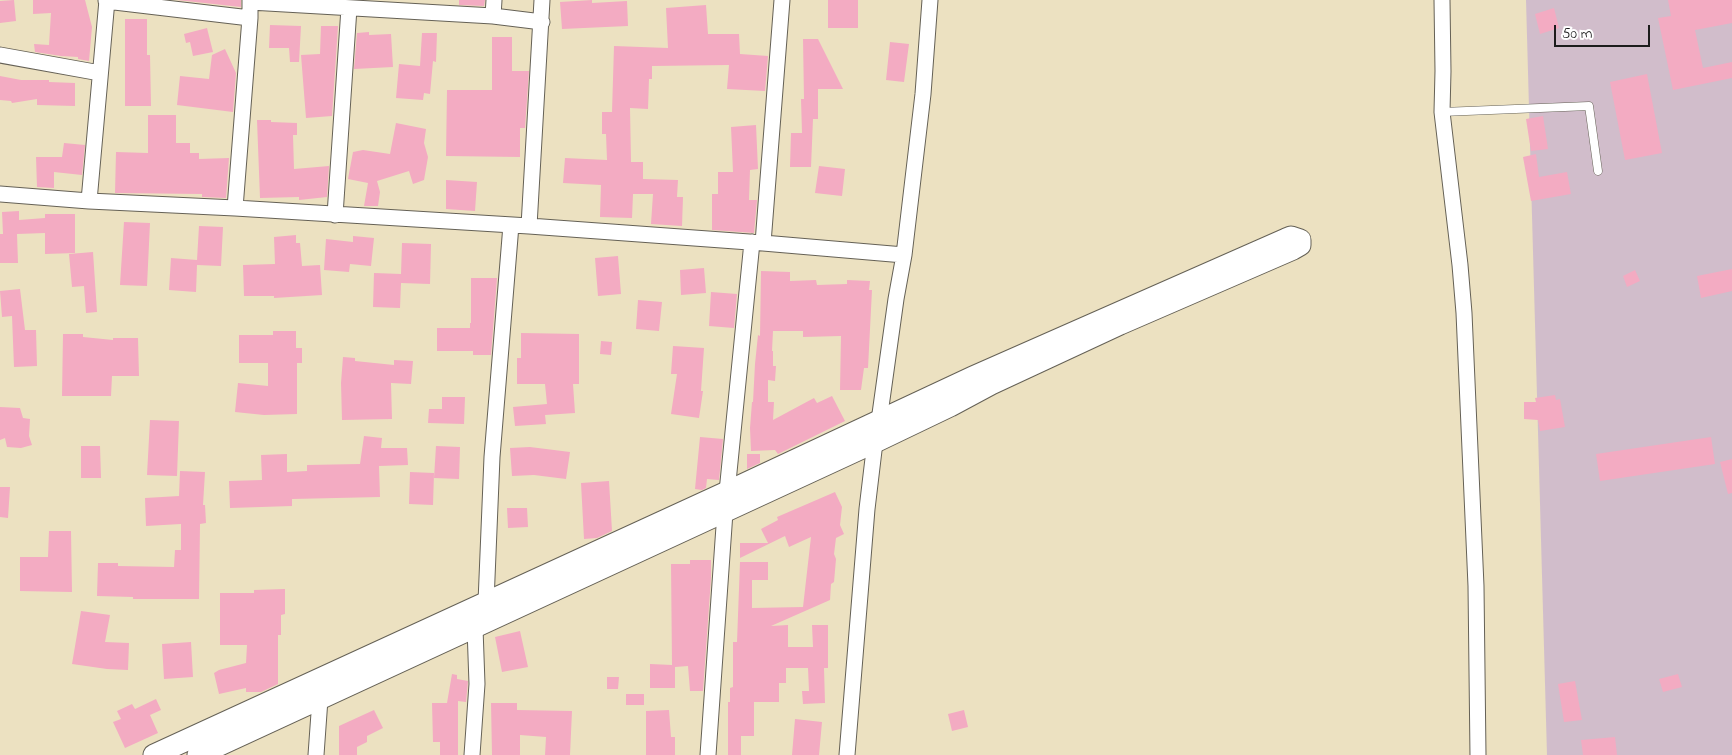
<!DOCTYPE html>
<style>
body{margin:0}
#map{position:relative;width:1732px;height:755px;overflow:hidden;background:#ece1c1;font-family:"Indie Flower",sans-serif}
canvas{display:block}
.scale{position:absolute;left:1554px;top:25px;width:96px;height:22px;box-sizing:border-box;border:2px solid #1c1c1c;border-top:0;padding-left:6px;font-size:15px;line-height:18px;white-space:nowrap;color:#1c1c1c;-webkit-text-stroke:4px #fff;paint-order:stroke}
</style>
<div id="map">
<canvas width="1732" height="755"></canvas>
<div class="scale">50 m</div>
</div>
<script>
const context = document.querySelector('canvas').getContext('2d');
context.lineJoin = 'round';
function paint(path, color) { context.fillStyle = color; context.fill(path, 'evenodd'); }
const poly = rows => new Path2D(rows.map(r => 'M' + r).join(''));
function stroke(path, color, width, dash) { context.strokeStyle = color; context.lineWidth = width; context.lineCap = dash ? 'butt' : 'round'; context.setLineDash(dash || []); context.stroke(path); }
paint(poly([
 [1526,0,1732,0,1732,755,1547,755]
]), '#d1bdcb');
paint(poly([
 [14,0,16,21,0,23,0,1],
 [33,0,85,0,92,27,89,61,78,59,78,57,61,56,35,52,34,44,49,45,51,13,33,14],
 [177,0,241,0,241,7],
 [459,0,485,0,484,6,459,5],
 [592,0,592,3,627,1,628,26,562,29,560,2],
 [828,0,858,0,858,28,828,28],
 [1668,0,1732,0,1732,23,1695,30,1703,68,1732,62,1732,78,1673,90,1658,18,1671,16],
 [706,5,708,34,739,34,740,54,768,56,765,91,727,89,729,65,652,66,652,79,649,79,648,109,630,108,631,162,643,162,643,179,678,180,677,197,683,197,682,226,651,224,653,194,633,194,632,218,600,217,601,185,563,183,565,158,607,160,606,134,602,134,602,112,612,112,614,46,668,48,666,8],
 [1554,8,1559,28,1540,34,1535,14],
 [125,19,147,19,147,55,150,55,151,106,125,106],
 [270,25,301,26,299,62,290,62,289,48,269,48],
 [321,26,338,26,332,116,306,118,301,55,320,54],
 [207,28,213,52,193,56,190,42,186,43,184,34],
 [369,32,369,35,391,34,393,67,354,69,357,33],
 [422,33,437,33,436,62,433,61,430,94,424,93,423,100,396,98,399,64,420,66],
 [492,37,512,37,512,71,529,71,525,128,520,128,520,157,446,156,447,90,492,90],
 [803,39,818,39,843,89,818,89,818,119,813,119,811,167,790,167,791,133,802,133,801,99,804,99],
 [890,42,909,44,904,82,886,80],
 [225,49,236,73,233,112,177,105,180,76,209,79,212,55],
 [1647,74,1662,153,1625,160,1610,82],
 [0,76,21,80,49,80,49,82,75,83,75,106,37,105,37,99,12,103,11,101,0,100],
 [148,115,176,115,176,143,190,143,190,153,199,153,199,159,229,158,226,198,202,197,202,194,115,193,116,152,148,153],
 [1543,116,1548,149,1531,151,1526,119],
 [257,120,271,120,271,122,297,123,297,135,293,135,294,169,329,166,327,197,299,200,299,197,260,198],
 [396,123,426,129,424,143,428,157,424,180,413,184,409,171,377,181,380,192,378,206,364,206,368,183,348,179,353,152,363,150,390,154],
 [756,125,758,169,750,170,749,200,757,200,754,233,712,230,712,194,718,194,718,172,733,172,731,127],
 [64,143,85,145,82,175,54,172,54,188,37,187,36,157,62,157],
 [1536,154,1539,177,1567,172,1571,194,1531,201,1523,157],
 [819,166,845,169,842,196,815,193],
 [446,180,477,182,475,211,446,209],
 [19,211,19,220,45,218,45,214,75,214,75,253,45,254,45,233,17,234,18,263,0,263,0,234,3,234,2,212],
 [124,222,150,223,147,286,120,285],
 [199,226,223,227,221,266,197,265,196,292,169,290,171,258,197,260],
 [296,235,296,243,300,243,302,266,320,265,322,295,274,298,274,296,244,296,243,265,275,264,274,237],
 [353,236,374,238,371,266,350,264,349,272,324,270,326,239,353,242],
 [402,243,431,244,430,284,401,283,400,308,373,307,374,273,401,274],
 [93,252,97,312,86,313,84,286,72,287,69,254],
 [618,256,621,294,598,296,595,258],
 [704,268,706,293,681,295,680,270],
 [1732,269,1732,291,1701,298,1697,276],
 [1635,270,1640,281,1627,287,1623,276],
 [761,271,790,272,790,281,816,280,817,285,847,284,847,280,870,281,869,290,872,290,868,368,864,368,861,390,840,390,841,336,803,337,803,331,773,331,772,351,773,351,773,366,776,366,775,381,768,380,768,402,774,402,773,420,814,398,817,403,832,396,845,421,778,454,775,450,751,451,750,428,752,402,753,402,755,364,758,335,760,336],
 [471,278,497,278,491,355,473,355,473,351,437,351,437,328,470,328,470,323,471,323],
 [20,289,25,330,36,330,37,366,14,367,12,316,2,317,0,291],
 [711,292,737,294,734,328,709,326],
 [638,300,662,302,659,331,636,329],
 [273,331,296,331,296,348,302,348,302,363,297,363,297,414,264,415,235,412,238,383,268,386,268,363,239,363,239,335,273,335],
 [521,333,579,334,579,384,573,384,575,413,545,415,546,424,515,426,513,407,547,404,545,384,517,384,517,358,521,358],
 [63,334,83,334,83,337,113,340,113,338,138,338,139,376,112,376,111,396,62,396],
 [601,341,612,342,611,355,600,354],
 [673,346,704,348,701,391,703,391,699,418,671,414,677,374,671,374],
 [343,357,355,358,355,361,394,365,394,360,413,361,411,384,391,383,392,419,342,420,341,383],
 [1555,395,1556,400,1560,399,1565,427,1540,431,1538,420,1524,419,1524,402,1536,402,1535,398],
 [442,397,465,397,464,424,428,423,429,409,442,409],
 [0,407,20,408,23,418,30,419,29,436,32,445,21,448,7,447,5,438,0,440],
 [150,420,179,421,177,476,147,475],
 [364,436,382,438,381,448,407,448,408,465,379,466,380,497,292,499,292,506,230,508,229,481,262,480,261,455,287,454,287,472,307,471,307,465,360,464],
 [700,437,723,439,719,480,707,479,706,488,702,490,695,489],
 [1711,437,1715,464,1600,481,1596,454],
 [81,446,100,446,101,478,81,478],
 [436,446,460,447,459,479,434,478],
 [530,447,570,452,566,479,534,475,512,476,510,448],
 [747,454,760,454,760,463,747,469],
 [1732,459,1732,493,1728,494,1720,462],
 [180,471,205,472,203,505,205,505,206,523,200,524,199,599,133,599,133,597,97,596,98,563,118,563,118,566,174,567,175,550,181,550,181,524,146,526,145,498,179,496],
 [410,472,434,473,433,505,409,504],
 [609,481,612,531,597,538,584,539,581,483],
 [0,487,10,487,8,518,0,517],
 [835,492,842,507,840,525,844,534,836,538,834,554,836,559,834,582,831,584,830,600,771,626,788,625,788,647,813,647,812,625,828,625,828,668,824,668,825,703,803,704,802,691,809,691,808,668,786,668,786,683,779,683,779,702,754,702,754,736,741,736,741,755,728,755,728,702,730,702,730,688,733,687,733,642,737,642,740,562,768,562,768,580,752,580,752,608,803,607,811,537,789,547,785,536,740,558,740,543,768,543,761,529,778,520,777,517],
 [507,508,527,508,528,527,508,528],
 [49,531,71,531,72,592,20,591,20,557,48,557],
 [690,560,711,560,711,578,703,691,690,691,688,666,675,667,675,688,650,688,650,664,672,665,671,564,690,564],
 [285,589,285,614,281,615,281,635,278,635,278,684,261,692,246,692,246,688,219,694,214,673,219,670,246,663,247,645,220,645,220,593,254,593,254,590],
 [81,611,110,615,105,642,129,643,128,670,107,669,72,664],
 [520,631,528,667,502,672,495,637],
 [191,642,193,677,164,679,162,644],
 [452,674,457,675,457,679,468,681,466,702,458,701,458,755,440,755,440,742,433,742,432,703,447,703],
 [1678,674,1682,687,1663,692,1659,679],
 [607,677,619,677,618,689,607,689],
 [1575,681,1582,720,1564,722,1558,684],
 [626,694,644,694,644,705,626,705],
 [156,699,161,710,150,715,158,733,125,748,113,722,121,719,117,711,132,704,135,709],
 [491,703,517,703,517,710,572,711,570,755,545,755,546,737,520,735,520,755,492,755],
 [374,710,383,728,367,736,367,742,357,747,357,755,339,755,339,726],
 [669,710,671,737,675,737,675,755,646,755,646,711],
 [964,710,968,727,952,731,948,714],
 [795,719,822,722,819,755,792,755],
 [1615,737,1617,755,1583,755,1581,740]
]), '#f3abc2');
const lane = poly([
 [1442,112,1589,106,1598,171]
]);
const street = poly([
 [1442,0,1443,71,1442,112,1460,265,1464,313,1476,586,1478,755],
 [106,1,250,18],
 [250,2,493,16,494,0],
 [493,16,542,22],
 [0,55,100,73],
 [0,194,89,201,235,208,529,226,763,243,904,255],
 [89,201,107,0],
 [235,208,250,18,250,0],
 [335,215,349,8],
 [529,226,542,0],
 [763,243,782,0],
 [486,602,492,457,511,225],
 [316,755,320,699],
 [472,755,477,684,475,628],
 [708,755,725,512,752,242],
 [847,755,867,509,875,442,879,421,896,299,904,255,923,94,930,0]
]);
const secondary = poly([
 [154,755,727,492,973,377,1286,239,1291,237,1300,240,1300,245,1293,249,1120,324,991,384,950,406,875,442,198,755]
]);
stroke(lane, '#656156', 9);
stroke(street, '#656156', 17);
stroke(secondary, '#656156', 23);
stroke(lane, '#fff', 8);
stroke(street, '#fff', 15);
stroke(secondary, '#fff', 21);
</script>
